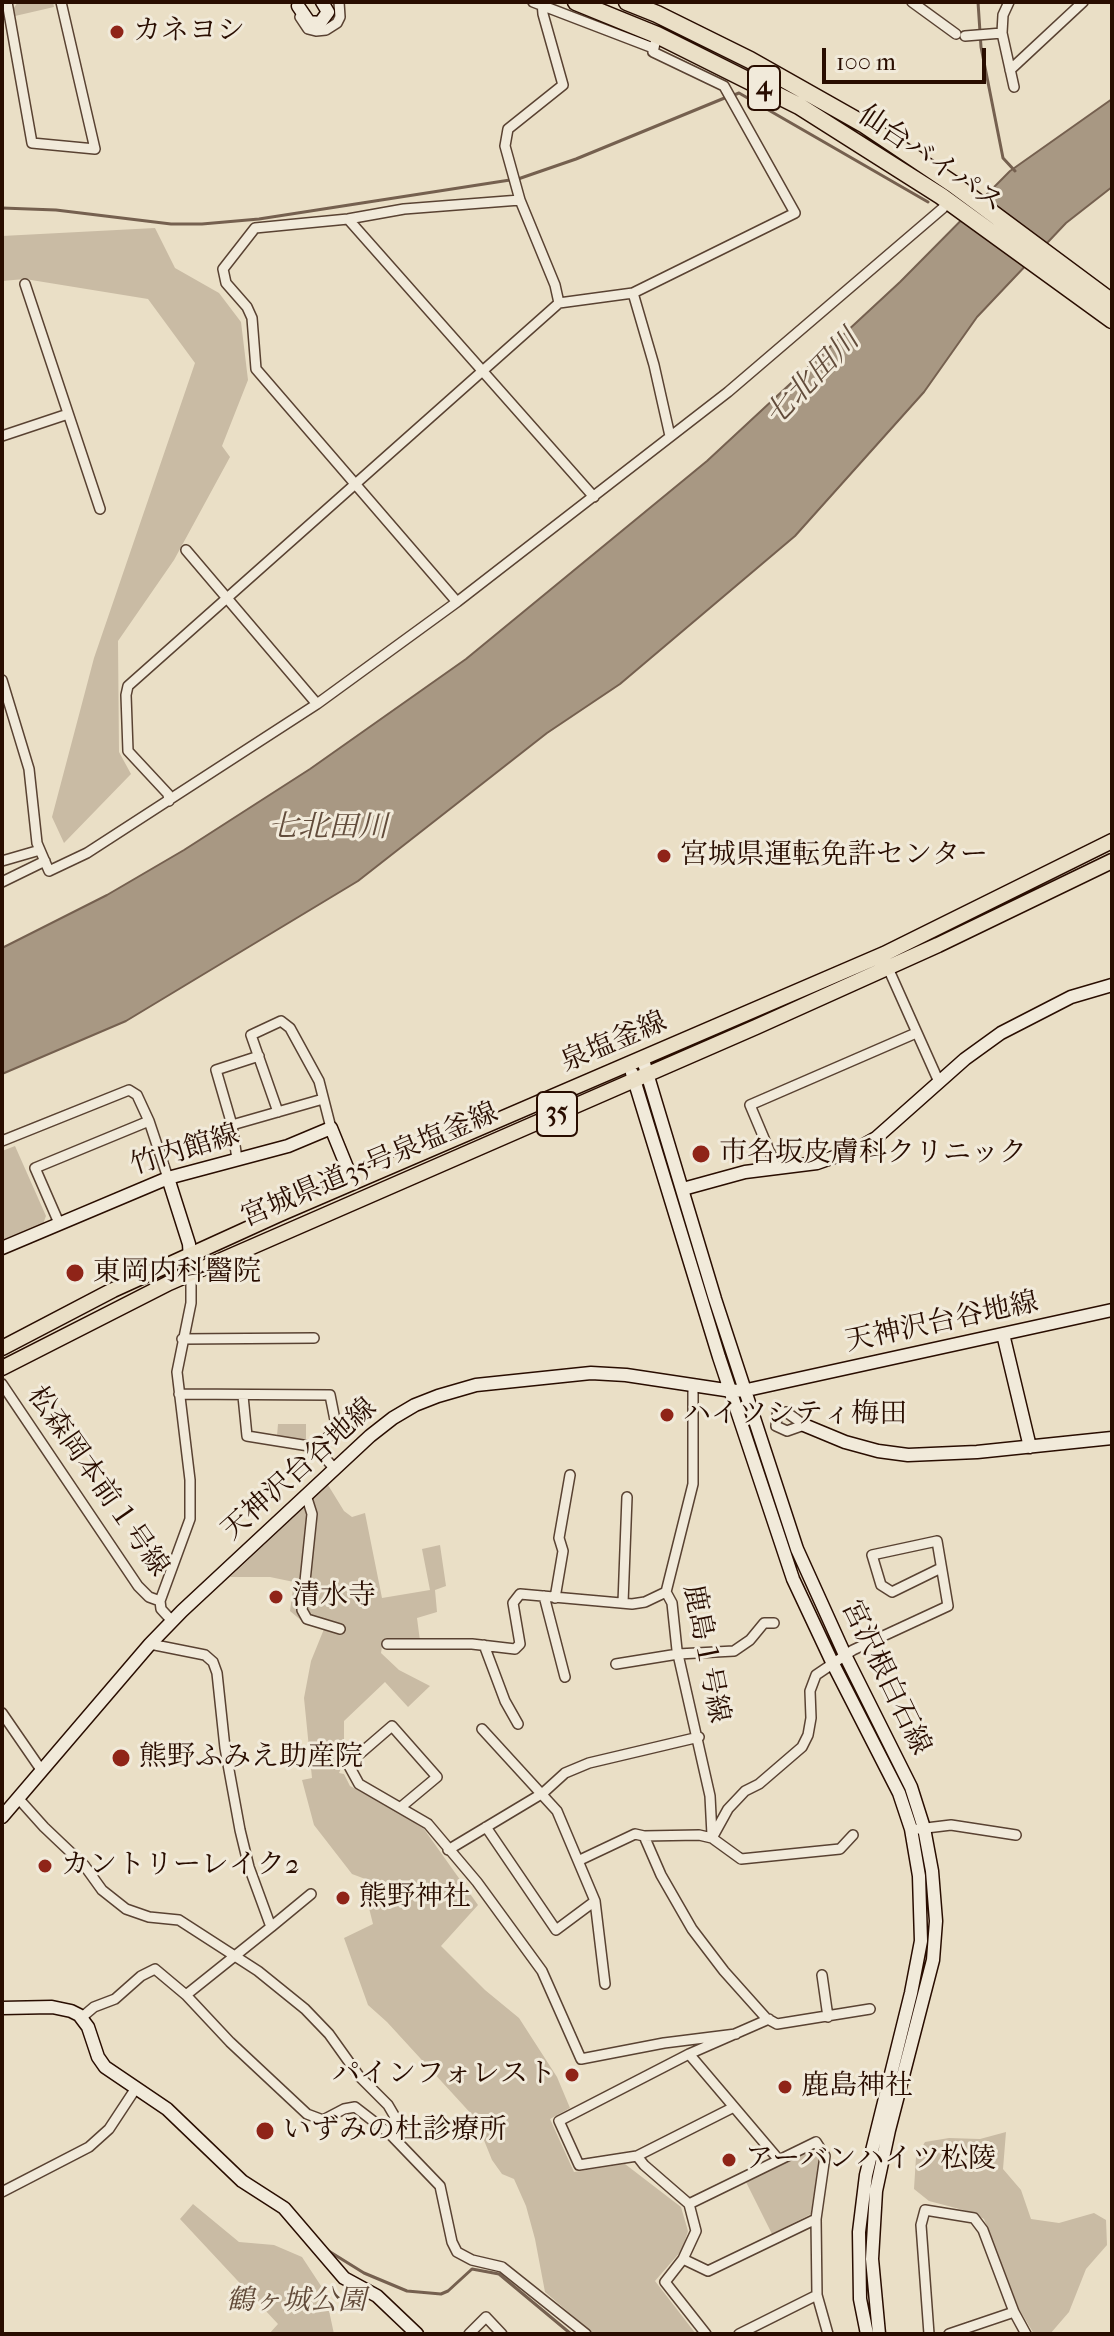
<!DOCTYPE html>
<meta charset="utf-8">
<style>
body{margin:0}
#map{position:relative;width:1114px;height:2336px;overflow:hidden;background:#eadfc6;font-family:"IM FELL French Canon",serif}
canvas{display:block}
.frame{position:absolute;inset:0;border:4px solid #290d00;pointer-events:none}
.scale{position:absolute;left:822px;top:48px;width:164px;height:36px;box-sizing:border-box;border:4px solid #290d00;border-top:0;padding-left:10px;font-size:24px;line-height:28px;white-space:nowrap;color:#290d00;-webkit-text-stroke:6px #f1eada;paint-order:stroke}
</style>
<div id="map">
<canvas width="1114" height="2336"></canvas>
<div class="frame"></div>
<div class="scale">100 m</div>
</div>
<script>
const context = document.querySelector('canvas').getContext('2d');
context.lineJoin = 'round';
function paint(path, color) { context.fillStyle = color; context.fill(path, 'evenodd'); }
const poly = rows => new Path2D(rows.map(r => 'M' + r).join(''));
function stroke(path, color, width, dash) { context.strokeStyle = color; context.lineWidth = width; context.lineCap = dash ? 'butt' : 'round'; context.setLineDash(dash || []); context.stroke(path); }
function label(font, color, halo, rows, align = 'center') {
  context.font = font + ' "IM FELL French Canon","Noto Serif JP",serif'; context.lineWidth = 6; context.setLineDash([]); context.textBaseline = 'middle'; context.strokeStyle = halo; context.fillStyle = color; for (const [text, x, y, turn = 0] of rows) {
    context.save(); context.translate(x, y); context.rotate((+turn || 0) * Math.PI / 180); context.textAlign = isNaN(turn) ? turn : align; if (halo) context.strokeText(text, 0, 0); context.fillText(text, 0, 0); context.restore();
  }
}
paint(poly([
 [18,2,53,2,54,7,15,16,13,9],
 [155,228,175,268,219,293,241,322,248,380,222,446,230,457,174,560,118,641,119,752,131,774,64,843,52,817,94,658,195,363,148,299,25,279,2,281,2,236],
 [15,1146,46,1216,43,1224,3,1241,2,1151],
 [278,1424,306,1424,306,1441,277,1436],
 [328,1485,344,1511,352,1517,365,1513,382,1598,430,1590,422,1549,440,1545,446,1586,435,1590,437,1612,417,1618,420,1641,383,1640,381,1653,399,1670,430,1686,408,1707,385,1682,344,1721,344,1761,339,1773,344,1774,350,1786,392,1808,424,1829,478,1905,441,1946,485,1990,519,2018,557,2077,570,2108,550,2119,574,2172,625,2164,681,2207,688,2231,682,2250,655,2281,696,2334,594,2334,545,2292,535,2239,526,2206,514,2179,502,2174,492,2160,475,2118,387,2022,368,2005,344,1938,373,1924,367,1900,376,1883,352,1874,314,1825,302,1780,312,1778,304,1698,311,1661,324,1629,303,1622,290,1611,294,1582,270,1577,230,1577],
 [1006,2132,1003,2169,1021,2190,1031,2219,1059,2223,1094,2213,1106,2220,1107,2245,1086,2269,1069,2312,1050,2334,1034,2334,1019,2309,984,2219,971,2212,929,2201,914,2189,916,2157,925,2142,949,2138,980,2139],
 [812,2149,820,2155,811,2214,772,2234,746,2182],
 [193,2204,239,2242,274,2245,302,2257,325,2292,334,2334,269,2334,278,2324,180,2219]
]), '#c9bba4');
const water = poly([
 [1112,99,1112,187,1066,223,977,317,924,392,795,536,620,684,547,733,358,881,126,1021,2,1074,2,948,107,895,184,850,310,769,466,659,707,461,900,282,1010,171,1112,99]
]);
paint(water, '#a89883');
stroke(water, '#75604f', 2);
stroke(poly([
 [978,2,981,47,1003,158,1015,171],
 [734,95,739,93,928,202],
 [518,179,576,159,727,97],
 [2,208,56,210,171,224,202,224,259,219,510,180],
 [327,2250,364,2273,407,2291,441,2294,448,2291,472,2269,499,2274,571,2334]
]), '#75604f', 3);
const street = poly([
 [7,2,32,143,95,149,61,2],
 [533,2,653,48],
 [912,2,956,34],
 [1009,2,1003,15,1002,33,1014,87],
 [300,17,308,29,316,31,326,30,337,23,340,17,339,2],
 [965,36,1002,33],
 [1010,70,1083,2],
 [348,219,594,497],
 [25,284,100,509],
 [633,293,654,365,670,436],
 [559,303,633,293,795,213,724,86,653,52,657,35],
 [2,436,68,414],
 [186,550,317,704],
 [457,602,256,369,252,318,247,307,226,283,223,269,255,228,348,219,404,209,520,200],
 [2,680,29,769,37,843,49,871,87,853,317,704,457,602,728,392,943,208],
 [169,801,168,794,128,751,126,695,128,686,559,303,555,285,520,200,505,146,508,129,563,85,543,14,542,2],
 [2,861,40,850],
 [2,882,45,861],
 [888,968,939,1082],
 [259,1056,216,1070,232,1125,323,1099],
 [278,1112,251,1035,281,1021,290,1028,319,1081,331,1128],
 [232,1125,237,1159],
 [2,1141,129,1090,137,1095,149,1121,168,1178],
 [777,1169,750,1105,916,1033],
 [59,1223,35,1168,149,1121],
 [182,1339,314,1338],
 [2,1384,138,1586,149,1597,160,1601],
 [693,1385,693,1484,666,1592,672,1603,677,1650,710,1796,712,1835],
 [179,1394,330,1395,337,1430,315,1447,334,1468],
 [243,1396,247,1436,315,1447],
 [786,1412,796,1419,804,1425,787,1431,776,1426,777,1415,786,1412],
 [306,1495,312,1514,302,1610,307,1619,340,1629],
 [544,1596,565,1677],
 [555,1598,563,1551,559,1538,570,1475],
 [623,1603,627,1497],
 [172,1621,161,1609,160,1601,190,1519,190,1480,177,1372,191,1303,191,1273],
 [387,1644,472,1644,515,1649,520,1644,513,1603,520,1594,632,1604,645,1602,666,1592],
 [484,1645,505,1701,518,1724],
 [616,1664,678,1654,734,1651,750,1640,764,1623,774,1623],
 [2,1713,42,1771],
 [482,1729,557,1811,595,1901,556,1930,486,1827],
 [18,1798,44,1827,84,1865,102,1890,126,1909,149,1917,179,1920,258,1971,305,2009,329,2034,359,2076,388,2105,395,2117,390,2134,440,2186,452,2242,457,2252,472,2260,502,2267,586,2334],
 [401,1807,437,1777,392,1726,348,1764,359,1784,428,1824,477,1882,542,1971,581,2059,664,2043,736,2034],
 [918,1829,951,1825,1016,1835],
 [853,1835,840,1849,741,1859,712,1838,699,1835,644,1836,661,1875,692,1929,724,1971,766,2018,777,2024,870,2009],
 [712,1838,728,1809,745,1791,759,1784,802,1747,808,1735,811,1718,810,1691,816,1675,853,1650,948,1606,937,1541,872,1555,881,1585,892,1592,941,1568],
 [448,1850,543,1793,565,1773,589,1763,699,1737],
 [580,1860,635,1834,644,1836],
 [595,1901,605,1984],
 [271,1927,311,1894],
 [822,1975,828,2017],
 [186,1995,230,2042,307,2114,323,2120,344,2109,355,2107,390,2134],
 [81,2018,94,2007,115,1999,141,1976,155,1969,186,1995,271,1927,249,1867,240,1830,225,1748,217,1673,213,1662,205,1655,150,1644],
 [769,2019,689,2054,559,2121,579,2165,637,2156,734,2107,779,2160],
 [689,2054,734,2107],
 [637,2156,644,2165,689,2204,696,2231,683,2259,665,2282,706,2334],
 [2,2192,89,2147,109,2129,136,2088],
 [689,2204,816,2142,825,2156,816,2219,817,2295,828,2334],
 [683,2259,708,2271,816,2219],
 [469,2334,486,2317,502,2334],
 [739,2334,817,2295],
 [929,2334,921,2225,925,2210,974,2218,983,2230,1014,2312],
 [949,2334,1014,2312,1026,2334]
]);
const secondary = poly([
 [298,6,309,22,320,23,328,12,322,2],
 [643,1060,715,1299,797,1549,845,1655,911,1787,924,1828,932,1871,936,1921,933,1960,889,2130,876,2191,872,2259,879,2334],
 [632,1073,719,1357,793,1579,832,1662,899,1793,911,1829,919,1876,921,1941,911,1993,866,2175,859,2232,860,2299,867,2334],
 [168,1178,189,1244,191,1273],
 [683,1189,745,1172,817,1163,857,1149,876,1138,965,1059,1001,1033,1071,997,1112,985],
 [2,1248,168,1178,288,1146,331,1128,353,1182],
 [1003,1334,1030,1447],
 [804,1425,845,1442,878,1451,908,1455,977,1452,1112,1438],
 [2,1817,150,1644,182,1611,370,1436,393,1418,415,1405,438,1396,476,1385,591,1373,626,1375,732,1391,747,1390,1112,1310],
 [2,2008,52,2007,71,2011,79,2015,88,2027,98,2057,105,2067,167,2109,242,2181,284,2208,344,2278,377,2296,417,2334]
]);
const primary = poly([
 [2,1348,113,1290,280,1214,884,954,1112,841],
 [2,1368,169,1283,756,1027,938,945,1112,861]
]);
const highway = poly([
 [576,2,657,35,799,106,941,196,1112,320],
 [627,2,657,14,750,60,865,125,953,184,1112,302]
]);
stroke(street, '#594232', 12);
stroke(secondary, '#290d00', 15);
stroke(primary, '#290d00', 17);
stroke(highway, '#290d00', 19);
stroke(street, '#f1eada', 9);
stroke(secondary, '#f1eada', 12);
stroke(primary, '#eadfc6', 14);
stroke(highway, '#eadfc6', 16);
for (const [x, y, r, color] of [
 [117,32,8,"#8f2418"],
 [664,856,8,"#8f2418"],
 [701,1154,10,"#8f2418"],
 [75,1273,10,"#8f2418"],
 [667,1415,8,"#8f2418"],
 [276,1597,8,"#8f2418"],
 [121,1758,10,"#8f2418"],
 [45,1866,8,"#8f2418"],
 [343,1898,8,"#8f2418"],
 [572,2075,8,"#8f2418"],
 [785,2087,8,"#8f2418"],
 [265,2131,10,"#8f2418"],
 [729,2160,8,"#8f2418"]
]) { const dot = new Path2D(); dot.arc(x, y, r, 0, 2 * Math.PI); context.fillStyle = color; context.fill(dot); stroke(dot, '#f1eada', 3); }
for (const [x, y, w] of [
 [764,88,32],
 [557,1114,40]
]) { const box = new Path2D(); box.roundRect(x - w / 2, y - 22, w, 44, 6); context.fillStyle = '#f1eada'; context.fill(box); stroke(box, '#290d00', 2); }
label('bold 26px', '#290d00', null, [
 ["4",764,88],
 ["35",557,1114]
]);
label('28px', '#290d00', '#f1eada', [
 ["カネヨシ",133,32],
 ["宮城県運転免許センター",680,856],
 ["市名坂皮膚科クリニック",719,1154],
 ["東岡内科醫院",93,1273],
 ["ハイツシティ梅田",683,1415],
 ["清水寺",292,1597],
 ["熊野ふみえ助産院",139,1758],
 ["カントリーレイク2",61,1866],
 ["熊野神社",359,1898],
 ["パインフォレスト",556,2075,"right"],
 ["鹿島神社",801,2087],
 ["いずみの杜診療所",283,2131],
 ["アーバンハイツ松陵",745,2160]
], 'left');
label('28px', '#290d00', '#f1eada', [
 ["仙台バイパス",930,160,34],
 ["泉塩釜線",614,1043,-23],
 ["竹内館線",185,1151,-17],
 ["宮城県道35号泉塩釜線",370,1166,-23],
 ["天神沢台谷地線",942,1323,-12],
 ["天神沢台谷地線",300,1470,-42],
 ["松森岡本前１号線",97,1482,55],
 ["鹿島１号線",705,1654,79],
 ["宮沢根白石線",885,1678,64]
]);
label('italic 28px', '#614a39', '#f1eada', [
 ["鶴ヶ城公園",296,2302]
]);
label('italic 30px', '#624c3b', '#f1eada', [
 ["七北田川",813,379,-46],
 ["七北田川",328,829]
]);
</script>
